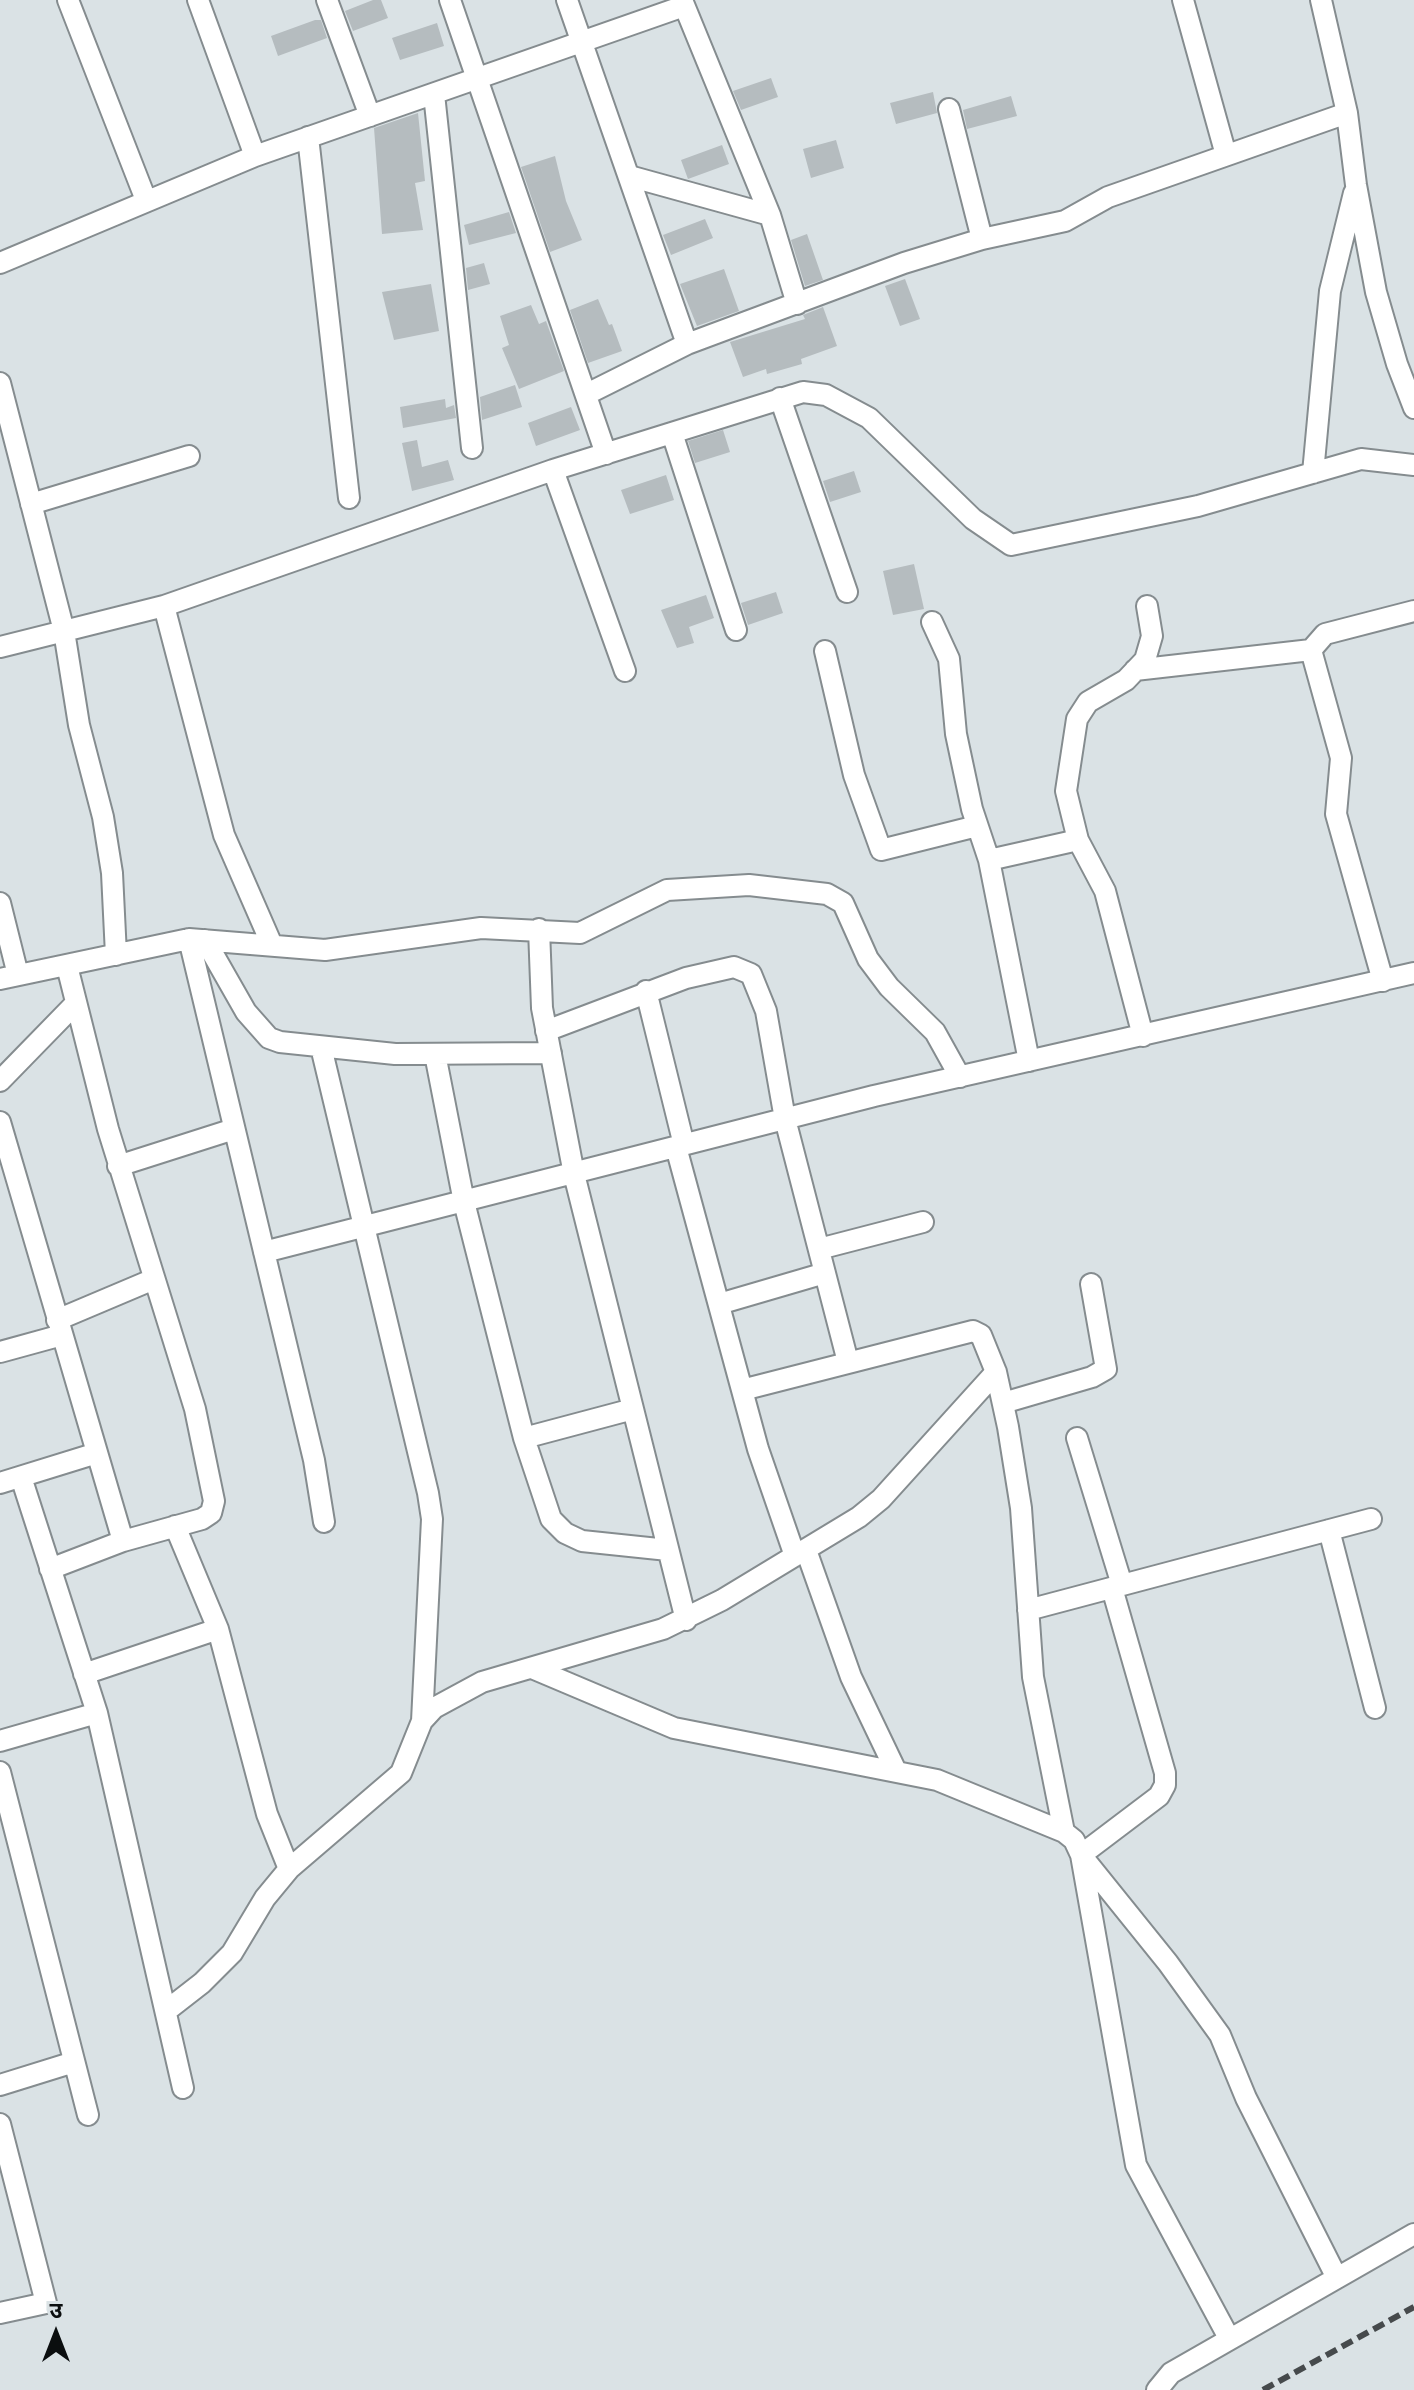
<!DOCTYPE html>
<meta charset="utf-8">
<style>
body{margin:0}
#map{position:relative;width:1414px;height:2390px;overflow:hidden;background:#dae2e5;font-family:Commissioner,"Noto Sans Devanagari",sans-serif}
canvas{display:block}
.north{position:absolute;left:16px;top:2294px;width:80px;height:80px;-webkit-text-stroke:6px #dae2e5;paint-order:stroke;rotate:0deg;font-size:22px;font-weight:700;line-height:32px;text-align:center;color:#0b0e0f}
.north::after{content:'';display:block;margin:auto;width:28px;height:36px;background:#0b0e0f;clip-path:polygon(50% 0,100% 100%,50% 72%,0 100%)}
</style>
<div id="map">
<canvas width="1414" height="2390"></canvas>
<div class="north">उ</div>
</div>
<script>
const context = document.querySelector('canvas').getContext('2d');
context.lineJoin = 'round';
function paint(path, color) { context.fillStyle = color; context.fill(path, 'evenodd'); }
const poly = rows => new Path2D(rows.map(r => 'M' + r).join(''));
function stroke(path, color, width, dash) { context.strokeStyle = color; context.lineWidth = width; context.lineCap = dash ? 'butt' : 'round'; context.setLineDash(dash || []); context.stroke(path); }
paint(poly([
 [373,0,381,0,388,18,353,31,345,11],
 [315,20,321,20,327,38,278,56,271,36],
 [437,23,444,46,400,60,392,38],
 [771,78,778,97,741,110,733,91],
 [933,92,937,113,896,124,890,103],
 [1011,96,1017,116,967,129,963,110],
 [418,113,425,181,415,183,423,230,382,234,374,128],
 [836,140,844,168,811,178,803,149],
 [722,145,729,164,688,179,681,160],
 [555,156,566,201,582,240,550,252,521,167],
 [509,212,516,233,469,245,464,225],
 [705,219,713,238,671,255,663,235],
 [807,234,823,280,805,286,791,240],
 [484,263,490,284,468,290,466,268],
 [724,269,739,311,697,326,680,284],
 [905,279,920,319,900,326,885,286],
 [431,284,439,331,394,340,382,292],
 [598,299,609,325,612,324,622,351,588,363,570,310],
 [531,305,539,324,546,321,564,371,519,389,502,348,509,345,500,316],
 [823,307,837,346,801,359,802,364,767,374,766,369,743,377,730,342,805,319,803,315],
 [515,385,522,407,482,420,480,397],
 [445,399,446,408,454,405,456,418,403,428,400,407],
 [571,407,580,430,536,446,528,423],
 [723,430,730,452,695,463,688,441],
 [417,440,422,467,448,460,454,480,412,491,402,443],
 [854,471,861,492,830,502,823,481],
 [666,475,674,500,630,514,621,490],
 [914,564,924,609,893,615,883,571],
 [776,592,783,613,748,625,741,603],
 [706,595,714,618,689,627,694,643,677,648,661,610]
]), '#b5bcbf');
const street = poly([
 [68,0,146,200],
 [198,0,255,156],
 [327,0,370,116],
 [450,0,606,454],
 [567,0,687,344],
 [682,0,770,215,797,304],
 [1183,0,1226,155],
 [1321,0,1347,113,1356,185,1376,292,1397,364,1414,408],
 [434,94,472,448],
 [949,109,982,239],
 [308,137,349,498],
 [629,176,770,215],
 [0,263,255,156,684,6],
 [0,383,64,631,79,725,103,817,112,873,116,955],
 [587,394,687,344,904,263,982,239,1065,221,1108,197,1347,113],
 [780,398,847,592],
 [672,433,736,630],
 [553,470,625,671],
 [1313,473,1330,291,1354,193],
 [31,504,189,456],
 [164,606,224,835,272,945],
 [932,622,949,659,956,734,972,809,989,860],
 [0,647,164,606,553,470,803,392,826,395,869,418,973,519,1011,545,1198,506,1361,459,1414,465],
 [1311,650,1325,634,1414,611],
 [825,651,854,775,881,850,977,826],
 [1135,670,1311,650,1341,758,1336,814,1383,981],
 [1078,840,1066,791,1077,719,1088,702,1126,680,1145,660,1152,636,1147,606],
 [0,903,18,975],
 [539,929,542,1008,574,1174,686,1620],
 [189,939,325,950,481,928,580,933,667,890,749,885,827,894,843,903,868,959,889,987,935,1032,960,1077],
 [205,940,246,1012,269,1038,280,1042,395,1054,551,1053],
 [0,979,189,939,314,1460,324,1522],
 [646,991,684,1145],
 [546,1031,686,978,734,967,751,974,766,1011,785,1119,848,1362],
 [321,1047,428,1493,432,1519,422,1721],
 [435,1054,464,1202,524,1438,551,1519,565,1533,582,1541,668,1550],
 [1029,1061,989,860,1078,840,1105,891,1143,1036],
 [0,1081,76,1003],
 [0,1122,123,1541],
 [676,1147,758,1449,795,1556],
 [118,1166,234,1129],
 [819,1249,923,1222],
 [264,1252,874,1096,1414,973],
 [719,1304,825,1273],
 [57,1320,154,1279],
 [0,1352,62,1335],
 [742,1390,973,1331,981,1335,996,1372,1008,1427,1021,1508,1033,1677,1064,1832],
 [1003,1403,1092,1377,1106,1369,1091,1284],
 [524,1438,633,1409],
 [1077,1438,1122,1585],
 [21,1477,97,1713,183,2088],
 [0,1483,97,1453],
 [175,1526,218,1629,267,1814,289,1869],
 [1329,1530,1375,1708],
 [806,1550,851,1677,896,1771],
 [50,1569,123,1541,202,1519,211,1513,214,1501,195,1409,108,1129,67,966],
 [1112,1588,1165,1773,1165,1785,1159,1796,1081,1855,1168,1963,1220,2035,1246,2098,1337,2278],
 [1028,1610,1371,1519],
 [532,1668,674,1728,937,1780,1064,1832,1074,1840,1081,1855,1136,2165,1229,2338],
 [84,1674,218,1629],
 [0,1741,97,1713],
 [0,1772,88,2115],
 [166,2011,202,1983,232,1953,265,1898,289,1869,401,1773,422,1721,434,1708,482,1682,663,1629,722,1600,859,1517,881,1499,996,1372],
 [0,2085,74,2062],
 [0,2124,46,2303,0,2313],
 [1157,2390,1171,2373,1414,2234]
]);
stroke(street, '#858c8f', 24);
stroke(street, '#fff', 20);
stroke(poly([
 [1263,2390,1414,2307]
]), '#464a4c', 6, [12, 6]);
</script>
